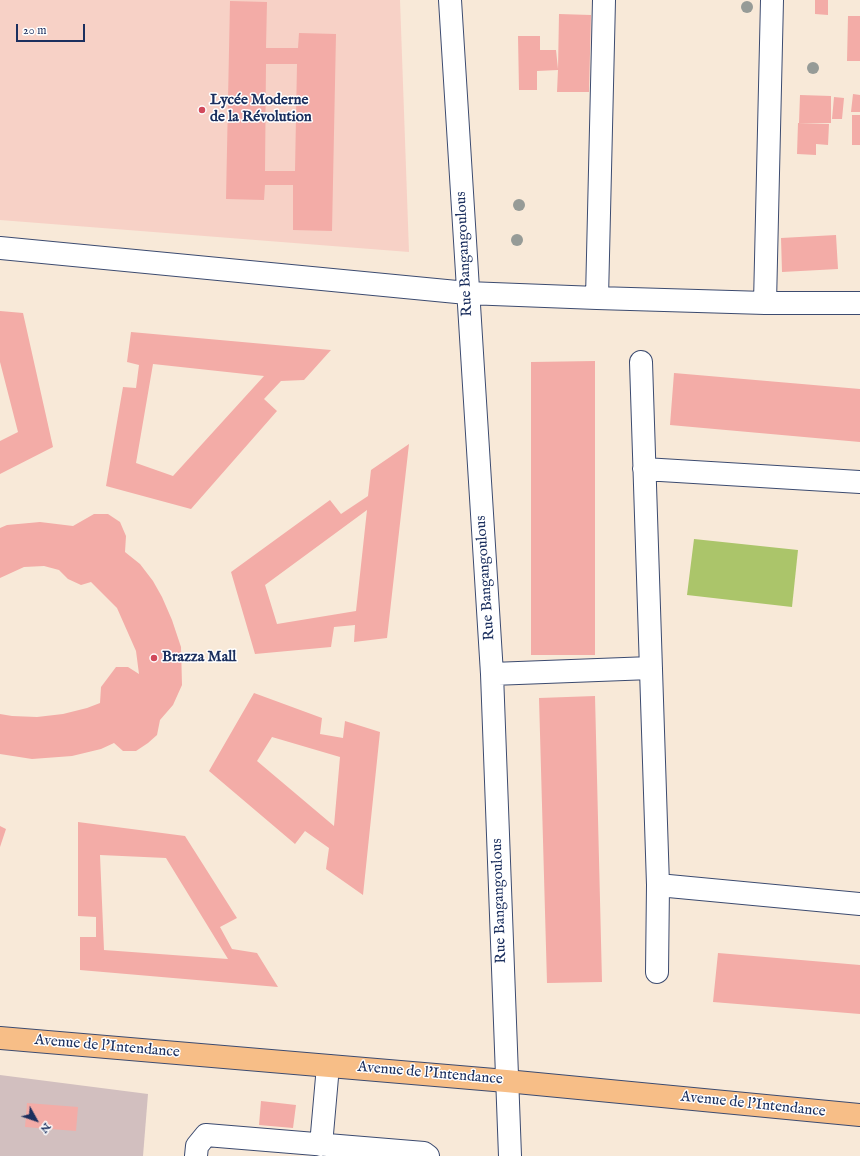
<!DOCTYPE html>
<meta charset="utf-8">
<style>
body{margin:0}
#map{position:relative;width:860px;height:1156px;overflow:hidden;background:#f8e9d8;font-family:"IM FELL English",serif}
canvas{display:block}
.north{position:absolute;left:16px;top:1100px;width:40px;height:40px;-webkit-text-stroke:3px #fff;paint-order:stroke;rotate:130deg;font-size:11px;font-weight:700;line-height:16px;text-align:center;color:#1b2f5e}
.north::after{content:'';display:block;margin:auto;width:14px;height:18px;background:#1b2f5e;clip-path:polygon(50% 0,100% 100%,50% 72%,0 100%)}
.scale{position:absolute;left:16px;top:24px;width:69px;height:18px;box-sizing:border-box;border:2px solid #1b2f5e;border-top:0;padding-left:5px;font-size:12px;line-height:14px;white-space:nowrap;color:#1b2f5e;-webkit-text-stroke:3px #fff;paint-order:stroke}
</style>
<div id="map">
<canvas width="860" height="1156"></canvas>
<div class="north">N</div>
<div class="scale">20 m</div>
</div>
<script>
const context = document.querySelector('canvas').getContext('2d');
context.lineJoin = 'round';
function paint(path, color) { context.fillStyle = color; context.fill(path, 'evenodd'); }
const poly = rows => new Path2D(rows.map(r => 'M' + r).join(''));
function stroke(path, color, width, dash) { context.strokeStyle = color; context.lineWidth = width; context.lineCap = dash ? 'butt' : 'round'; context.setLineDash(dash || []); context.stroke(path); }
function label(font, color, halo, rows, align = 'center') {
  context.font = font + ' "IM FELL English",serif'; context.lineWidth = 3; context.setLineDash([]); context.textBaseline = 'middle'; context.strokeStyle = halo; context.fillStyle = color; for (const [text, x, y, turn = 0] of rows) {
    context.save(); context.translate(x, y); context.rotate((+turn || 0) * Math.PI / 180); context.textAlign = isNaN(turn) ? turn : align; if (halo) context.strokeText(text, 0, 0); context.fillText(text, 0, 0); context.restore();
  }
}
paint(poly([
 [0,0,400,0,409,252,0,220]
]), '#f7d1c6');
paint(poly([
 [0,1075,148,1094,143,1156,0,1156]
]), '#d2bfbf');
paint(poly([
 [694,539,798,550,792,607,687,595]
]), '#abc56a');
paint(poly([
 [815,0,828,0,828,15,815,14],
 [230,1,267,2,266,48,298,48,299,33,336,34,332,231,293,230,293,185,265,185,264,200,226,199],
 [266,64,297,64,295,171,265,171],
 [559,14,591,15,589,92,557,92,558,70,537,71,537,90,519,90,518,36,540,36,540,50,556,50,558,69],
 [848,16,860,16,860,61,847,61],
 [853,94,860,95,860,112,851,112],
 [800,95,831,96,831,123,799,123],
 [834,97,844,98,842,119,832,119],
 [852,115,860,115,860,145,852,145],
 [798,123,829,124,828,145,816,144,816,155,797,154],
 [836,235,838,269,782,272,781,238],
 [0,311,23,313,53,447,0,474,0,441,18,432,0,362],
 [131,332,331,350,304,380,281,381,264,399,277,411,191,509,106,486,123,387,136,388,139,365,127,362],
 [153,364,264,376,173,476,136,463],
 [595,361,595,655,531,655,531,362],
 [674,373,860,389,860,442,670,425],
 [409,444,387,638,354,642,355,625,334,627,331,647,255,654,231,572,330,500,341,514,368,496,371,470],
 [367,510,356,611,277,624,265,585],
 [94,514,108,514,120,522,126,536,125,552,140,564,153,581,162,597,172,620,181,647,182,685,173,705,160,720,157,735,148,743,136,751,123,751,114,743,101,749,72,756,32,759,0,754,0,714,12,716,37,717,63,714,87,708,100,703,101,687,116,667,128,667,139,674,136,651,117,608,91,582,81,585,68,579,59,570,44,566,24,567,0,578,0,528,7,525,40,522,73,526],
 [254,693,322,718,320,734,343,738,345,721,380,732,363,895,326,869,329,848,305,831,295,844,209,771],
 [272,737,340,757,334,826,257,761],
 [595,696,602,982,547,983,539,698],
 [78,822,185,836,237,918,220,927,232,949,257,953,278,987,80,970,80,937,96,937,96,917,78,916],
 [100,855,166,858,228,959,104,950],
 [0,826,6,829,0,847],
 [718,953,860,965,860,1014,713,1002],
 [261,1101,296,1105,293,1128,259,1125],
 [27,1103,78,1107,76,1131,25,1127]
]), '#f3aca7');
const minor = poly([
 [450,0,492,674,510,1156],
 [0,248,467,293,597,298,765,303,860,303],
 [597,298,604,0],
 [765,303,772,0],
 [641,362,658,885,657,972],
 [644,469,860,482],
 [492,674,651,668],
 [658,885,860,904],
 [321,1145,328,1066],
 [196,1156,197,1146,206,1135,424,1153,428,1156]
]);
const major = poly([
 [0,1038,506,1081,860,1115]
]);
stroke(minor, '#3c4b70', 24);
stroke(major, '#3c4b70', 24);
stroke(minor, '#fff', 22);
stroke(major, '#f7be87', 22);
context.fillStyle = '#969b97';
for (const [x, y] of [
 [747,7],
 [813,68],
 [519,205],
 [517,240]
]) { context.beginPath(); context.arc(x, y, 6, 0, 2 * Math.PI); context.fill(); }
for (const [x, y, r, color] of [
 [202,110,4,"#d1495b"],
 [154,658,4,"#d1495b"]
]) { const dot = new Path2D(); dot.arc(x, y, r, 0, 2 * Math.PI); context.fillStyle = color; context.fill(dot); stroke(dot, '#fff', 1.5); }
label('bold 15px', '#1b2f5e', '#fff', [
 ["Lycée Moderne",210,101],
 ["de la Révolution",210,118],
 ["Brazza Mall",162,658]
], 'left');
label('15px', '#1b2f5e', '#fff', [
 ["Rue Bangangoulous",465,254,-93],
 ["Rue Bangangoulous",486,578,-94],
 ["Rue Bangangoulous",500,901,-92],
 ["Avenue de l'Intendance",107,1047,5],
 ["Avenue de l'Intendance",430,1074,5],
 ["Avenue de l'Intendance",753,1105,6]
]);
</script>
